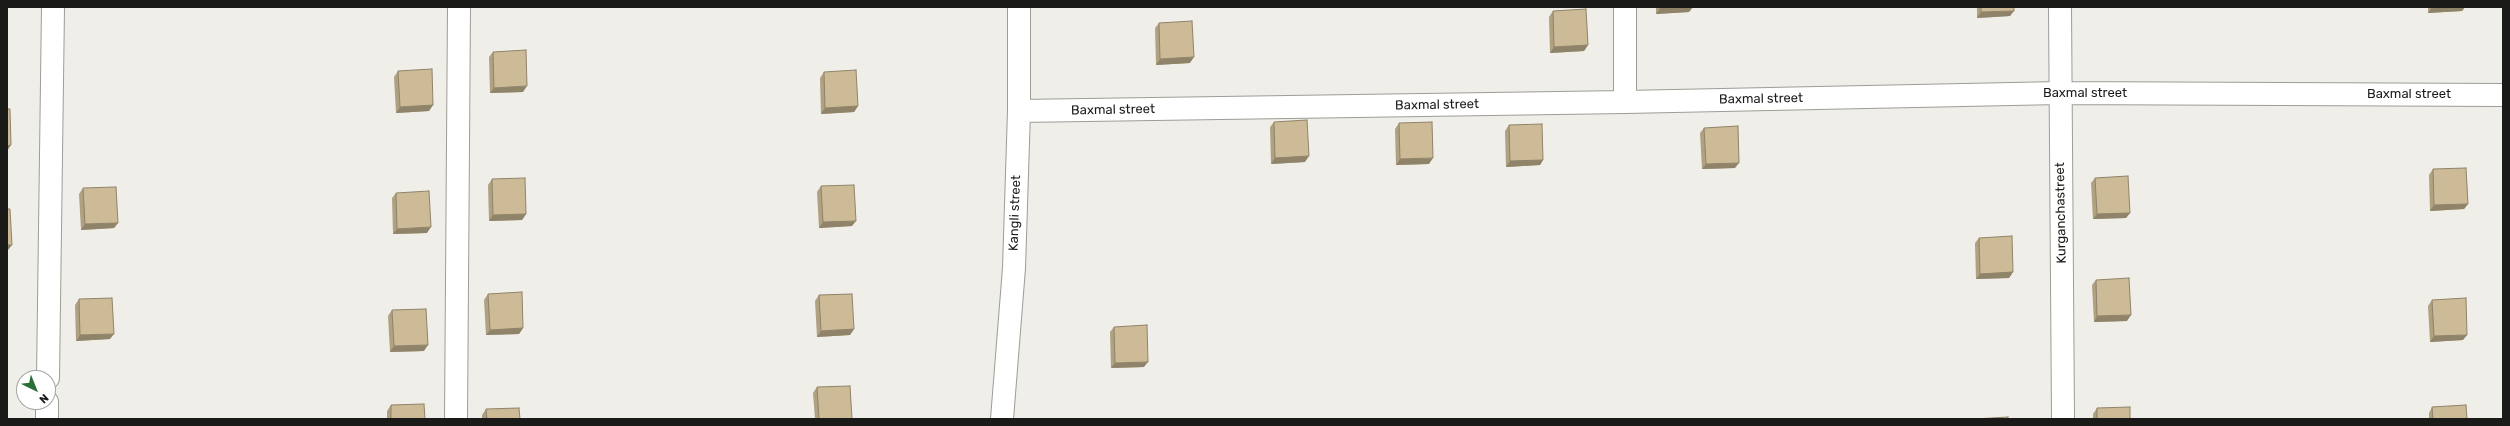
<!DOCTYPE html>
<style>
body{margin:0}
#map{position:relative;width:2510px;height:426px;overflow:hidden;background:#f0eee8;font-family:Rubik,sans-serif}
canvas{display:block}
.frame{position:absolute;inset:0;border:8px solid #1a1a18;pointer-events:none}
.north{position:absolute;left:16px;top:370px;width:40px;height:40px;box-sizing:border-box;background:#fff;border:1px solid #a3a3a3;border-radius:50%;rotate:137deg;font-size:11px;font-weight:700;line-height:16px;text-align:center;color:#1a1a18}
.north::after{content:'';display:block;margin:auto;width:14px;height:18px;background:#2b6e39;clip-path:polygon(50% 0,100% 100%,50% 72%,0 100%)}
</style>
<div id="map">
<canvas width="2510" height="426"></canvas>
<div class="frame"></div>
<div class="north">N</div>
</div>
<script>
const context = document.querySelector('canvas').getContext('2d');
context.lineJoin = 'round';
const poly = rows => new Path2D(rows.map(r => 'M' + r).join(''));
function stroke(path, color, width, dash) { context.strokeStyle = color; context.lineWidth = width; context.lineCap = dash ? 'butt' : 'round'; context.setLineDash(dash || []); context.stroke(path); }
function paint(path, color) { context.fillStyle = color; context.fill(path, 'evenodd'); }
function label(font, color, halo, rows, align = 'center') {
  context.font = font + ' Rubik,sans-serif'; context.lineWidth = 3; context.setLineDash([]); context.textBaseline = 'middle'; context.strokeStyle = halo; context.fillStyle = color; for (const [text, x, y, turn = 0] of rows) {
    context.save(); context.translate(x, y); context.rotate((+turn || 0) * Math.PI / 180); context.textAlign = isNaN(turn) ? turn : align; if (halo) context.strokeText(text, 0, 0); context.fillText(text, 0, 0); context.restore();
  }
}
const minor = poly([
 [1625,7,1625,102],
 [2060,7,2063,419],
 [1019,111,1625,102,2060,93,2503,95],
 [48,378,53,7],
 [47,419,47,402],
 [456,419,459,7],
 [1002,419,1014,268,1019,111,1019,7]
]);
stroke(minor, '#9e9c97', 24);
stroke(minor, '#fff', 22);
paint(poly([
 [1656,7,1693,7,1689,12,1656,14],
 [1977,7,2014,7,2010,16,1977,18],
 [2428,7,2465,7,2462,11,2428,13],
 [1553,11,1588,45,1584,51,1550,53,1549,17],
 [1159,23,1190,63,1156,65,1155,28],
 [493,52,523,92,490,93,489,57],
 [398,71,433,105,429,111,396,113,394,77],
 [824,72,858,106,854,112,821,114,820,78],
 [1274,122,1305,162,1271,164,1270,127],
 [1399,123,1429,164,1396,165,1395,129],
 [1509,125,1543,160,1540,165,1506,167,1505,131],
 [1704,128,1735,168,1702,169,1700,133],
 [2433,169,2468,204,2464,209,2430,211,2429,175],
 [2095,178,2130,213,2126,218,2093,219,2091,183],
 [492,179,526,214,522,220,489,221,488,185],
 [821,186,852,226,819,228,817,192],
 [83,188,118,223,114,228,81,230,79,194],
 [396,193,427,233,393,234,392,198],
 [1979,238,2013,272,2009,278,1976,279,1975,243],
 [2096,280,2127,321,2094,322,2092,285],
 [488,294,523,328,519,334,486,335,484,300],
 [819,295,854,329,850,335,817,337,815,301],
 [79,299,110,339,76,341,75,305],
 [2432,300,2463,340,2430,342,2428,306],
 [392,310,424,351,390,352,388,316],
 [1114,327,1144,367,1111,368,1110,332],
 [817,387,852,419,815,419,813,393],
 [391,405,425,419,387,419,387,411],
 [2432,407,2467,419,2429,419,2429,413],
 [2097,408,2130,419,2093,419,2093,414],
 [486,409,520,419,482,419,482,415]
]), '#afa181');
paint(poly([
 [1685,7,1693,7,1689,12,1656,14,1660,8],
 [2432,7,2465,7,2462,11,2428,13],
 [2014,11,2010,16,1977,18,1981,12],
 [1588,45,1584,51,1550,53,1554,47],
 [1194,57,1190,63,1156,65,1160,59],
 [527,86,523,92,490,93,494,88],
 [433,105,429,111,396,113,400,107],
 [858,106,854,112,821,114,825,108],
 [11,145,7,151,7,146],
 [1309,156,1305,162,1271,164,1275,158],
 [1433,158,1429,164,1396,165,1400,159],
 [1543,160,1540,165,1506,167,1510,161],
 [1739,163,1735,168,1702,169,1706,164],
 [2468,204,2464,209,2430,211,2434,205],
 [2130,213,2126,218,2093,219,2097,214],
 [526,214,522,220,489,221,493,215],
 [856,221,852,226,819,228,823,222],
 [118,223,114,228,81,230,85,224],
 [431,227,427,233,393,234,397,229],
 [7,245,12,245,8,250,7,250],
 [2013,272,2009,278,1976,279,1980,274],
 [2131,315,2127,321,2094,322,2097,316],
 [523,328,519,334,486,335,490,330],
 [854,329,850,335,817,337,821,331],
 [114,334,110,339,76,341,80,335],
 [2467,335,2463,340,2430,342,2434,336],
 [428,345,424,351,390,352,394,346],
 [1148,362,1144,367,1111,368,1115,363]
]), '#8f8369');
const building = poly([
 [1660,7,1685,7,1660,8,1660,7],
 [1981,7,2014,7,2014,11,1981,12,1981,7],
 [1586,9,1588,45,1554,47,1553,11,1586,9],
 [1192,21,1194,57,1160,59,1159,23,1192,21],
 [526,50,527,86,494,88,493,52,526,50],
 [432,69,433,105,400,107,398,71,432,69],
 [856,70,858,106,825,108,824,72,856,70],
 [7,109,10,109,11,145,7,146,7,109],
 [1307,120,1309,156,1275,158,1274,122,1307,120],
 [1432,122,1433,158,1400,159,1399,123,1432,122],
 [1542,124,1543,160,1510,161,1509,125,1542,124],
 [1738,126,1739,163,1706,164,1704,128,1738,126],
 [2466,168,2468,204,2434,205,2433,169,2466,168],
 [2128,176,2130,213,2097,214,2095,178,2128,176],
 [525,178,526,214,493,215,492,179,525,178],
 [854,185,856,221,823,222,821,186,854,185],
 [116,187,118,223,85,224,83,188,116,187],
 [429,191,431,227,397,229,396,193,429,191],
 [7,209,10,209,12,245,7,245,7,209],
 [2012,236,2013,272,1980,274,1979,238,2012,236],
 [2129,278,2131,315,2097,316,2096,280,2129,278],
 [522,292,523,328,490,330,488,294,522,292],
 [852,294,854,329,821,331,819,295,852,294],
 [112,298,114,334,80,335,79,299,112,298],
 [2466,298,2467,335,2434,336,2432,300,2466,298],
 [426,309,428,345,394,346,392,310,426,309],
 [1147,325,1148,362,1115,363,1114,327,1147,325],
 [850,386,852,419,819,419,817,387,850,386],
 [424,404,425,419,391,419,391,405,424,404],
 [2466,405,2467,419,2433,419,2432,407,2466,405],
 [2130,407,2130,419,2097,419,2097,408,2130,407],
 [519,408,520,419,487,419,486,409,519,408],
 [2008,417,2008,419,1975,419,2008,417]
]);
paint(building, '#ccbb96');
stroke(building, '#8f8369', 1);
label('13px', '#1a1a18', '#fff', [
 ["Baxmal street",2085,93],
 ["Baxmal street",2409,94],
 ["Baxmal street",1761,99,-1],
 ["Baxmal street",1437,105,-1],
 ["Baxmal street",1113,110,-1],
 ["Kangli street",1015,213,-88],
 ["Kurganchastreet",2061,213,-91]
]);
</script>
